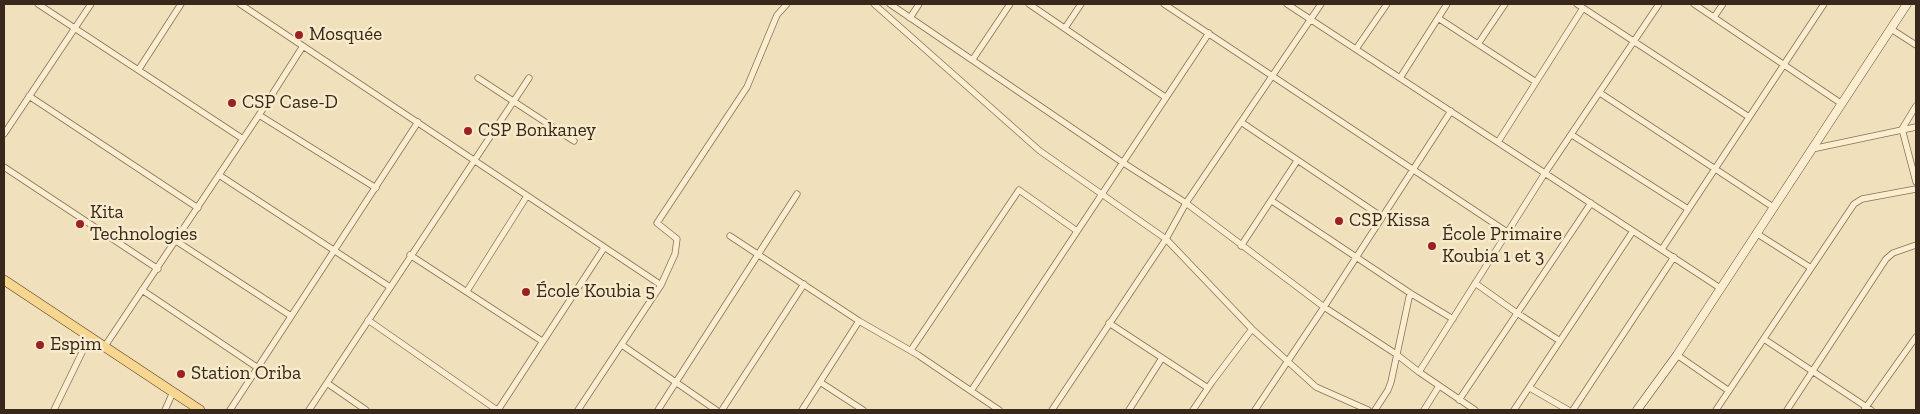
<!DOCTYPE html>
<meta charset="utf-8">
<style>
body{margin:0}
#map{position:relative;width:1920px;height:414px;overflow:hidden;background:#f0e0bc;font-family:"Zilla Slab",serif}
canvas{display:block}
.frame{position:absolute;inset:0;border:5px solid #37281b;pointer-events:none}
</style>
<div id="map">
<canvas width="1920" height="414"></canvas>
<div class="frame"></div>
</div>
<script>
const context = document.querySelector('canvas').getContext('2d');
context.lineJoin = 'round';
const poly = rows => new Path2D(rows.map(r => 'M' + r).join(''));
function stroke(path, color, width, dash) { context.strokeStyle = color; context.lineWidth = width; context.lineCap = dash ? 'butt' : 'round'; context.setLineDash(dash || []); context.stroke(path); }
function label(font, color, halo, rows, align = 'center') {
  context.font = font + ' "Zilla Slab",serif'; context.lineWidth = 5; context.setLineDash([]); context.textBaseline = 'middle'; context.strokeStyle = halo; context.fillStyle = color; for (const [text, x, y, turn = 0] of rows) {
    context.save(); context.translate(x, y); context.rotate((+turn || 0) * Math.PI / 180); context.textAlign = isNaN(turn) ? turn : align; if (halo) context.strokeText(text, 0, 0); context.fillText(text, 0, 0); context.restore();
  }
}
const street = poly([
 [38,4,243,139],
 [240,4,661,285],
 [874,4,1040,151,1166,239,1252,329,1316,387,1368,410],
 [890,4,1122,162,1186,203,1324,307,1396,354,1419,372,1475,410],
 [1029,4,1165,97],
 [1164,4,1507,232],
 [1287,4,1720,288],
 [1577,4,1749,117],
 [1694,4,1842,104],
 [1714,17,1723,4],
 [910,18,919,4],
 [1438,18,1536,82],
 [1065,28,1081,4],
 [1891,29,1916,45],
 [1478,44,1505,4],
 [1356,49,1387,4],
 [973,59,1010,4],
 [139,69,181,4],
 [478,78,574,141],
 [1400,78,1447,4],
 [1600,93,1773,207],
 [29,96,198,208],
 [1916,106,1902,129,1916,182],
 [259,115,376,188],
 [1241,122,1382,217],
 [4,134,91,4],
 [1572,135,1688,209],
 [1498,142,1583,8],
 [1812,149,1916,127],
 [4,167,158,269],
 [219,175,390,287],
 [1272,201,1410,293,1453,319],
 [1756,233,1811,268],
 [730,236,859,321,918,355,999,410],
 [176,241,291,316],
 [1241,246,1297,161],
 [1662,249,1824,4],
 [410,255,542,341],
 [1475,283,1517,313,1560,341],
 [142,290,258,368],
 [467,291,527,196],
 [368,320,497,410],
 [1109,323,1208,388],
 [1764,339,1871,410],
 [622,345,716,410],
 [105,346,259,115,303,46],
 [911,350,1019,190,1077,231],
 [1677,355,1729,391],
 [1419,372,1545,173,1659,4],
 [820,382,863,410],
 [327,383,366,410],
 [1530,388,1568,410],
 [971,391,1209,33],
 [1459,400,1591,203],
 [54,410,90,336],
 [165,410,173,392],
 [230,410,418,122],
 [309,410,529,78],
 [498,410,604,248],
 [578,410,661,285,675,254,677,239,657,223,747,87,777,15,787,4],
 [658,410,797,194],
 [722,410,804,284],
 [802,410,859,321],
 [1052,410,1166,239,1186,203,1321,4],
 [1129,410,1162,358],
 [1193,410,1212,382,1252,329],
 [1255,410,1324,307,1451,111],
 [1375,410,1388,390,1391,382,1410,293],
 [1424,410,1439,386],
 [1514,410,1633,231],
 [1573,410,1674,257],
 [1716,410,1854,204,1862,199,1916,189],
 [1787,410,1886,259,1893,253,1916,245],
 [1864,410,1916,337]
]);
const secondary = poly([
 [1637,410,1677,355,1907,4]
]);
const primary = poly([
 [4,280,200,410]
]);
stroke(street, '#897055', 7);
stroke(secondary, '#6b5138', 9);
stroke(primary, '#563e2a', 10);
stroke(street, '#fbeed0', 5.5);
stroke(secondary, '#fbeed0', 8);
stroke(primary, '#f7d690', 9);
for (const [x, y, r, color] of [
 [299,35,5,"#9c2123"],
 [232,103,5,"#9c2123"],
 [468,131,5,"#9c2123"],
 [1339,221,5,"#9c2123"],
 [80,224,5,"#9c2123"],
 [1432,246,5,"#9c2123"],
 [526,292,5,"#9c2123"],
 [40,345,5,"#9c2123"],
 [181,374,5,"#9c2123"]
]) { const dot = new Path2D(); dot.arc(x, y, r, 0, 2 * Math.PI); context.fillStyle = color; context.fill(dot); stroke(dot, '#f7ebcc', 2); }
label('19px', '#37281b', '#f7ebcc', [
 ["Mosquée",309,35],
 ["CSP Case-D",242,103],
 ["CSP Bonkaney",478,131],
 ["Kita",90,213],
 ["Technologies",90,235],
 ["CSP Kissa",1349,221],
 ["École Primaire",1442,235],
 ["Koubia 1 et 3",1442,257],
 ["École Koubia 5",536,292],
 ["Espim",50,345],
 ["Station Oriba",191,374]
], 'left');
</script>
